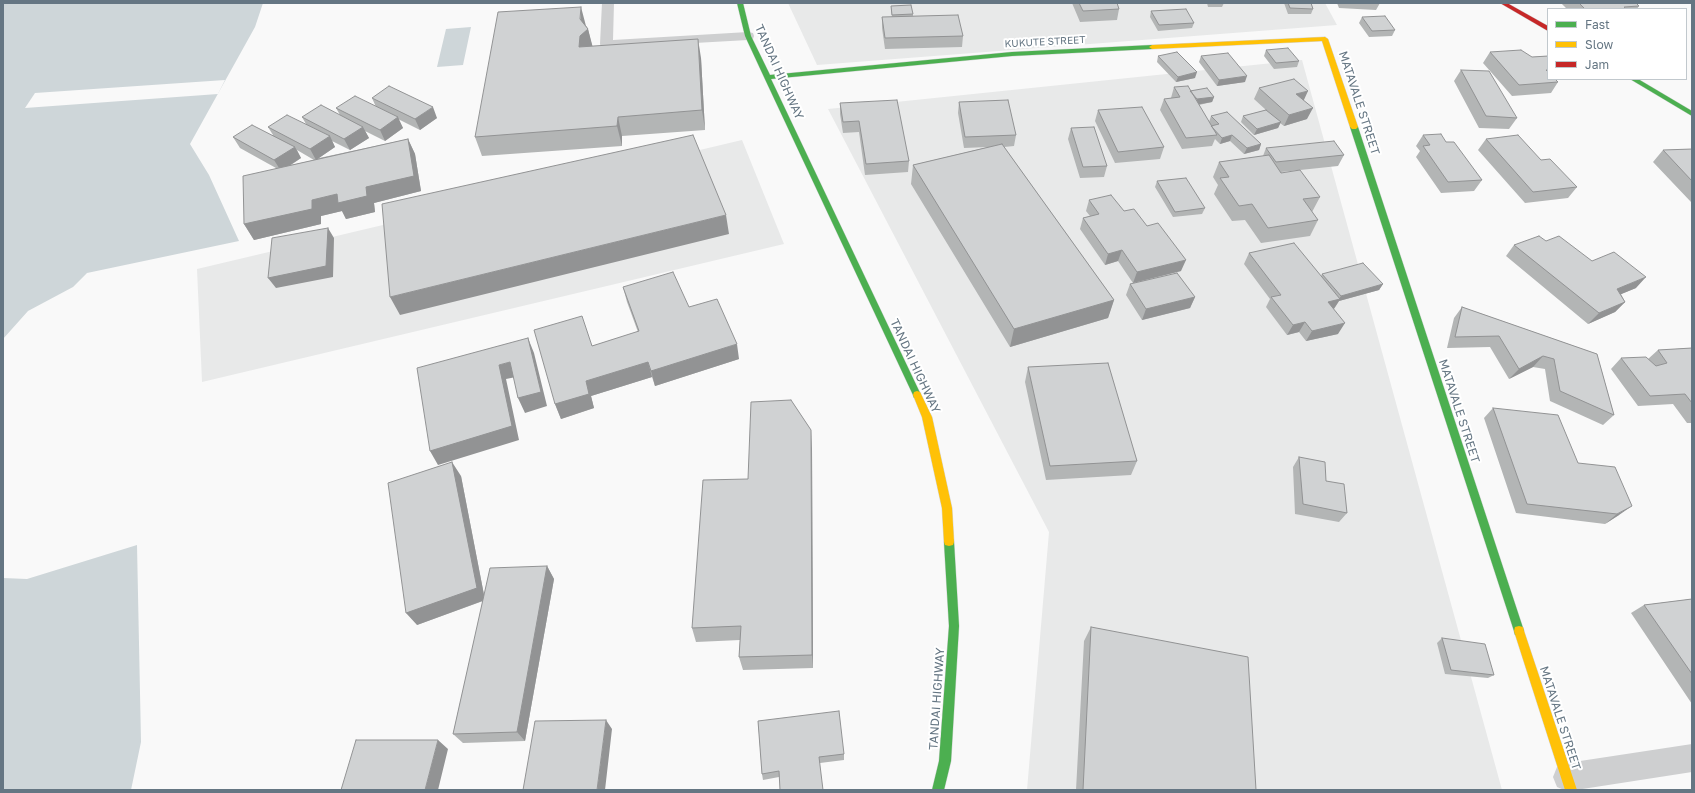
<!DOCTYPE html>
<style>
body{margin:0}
#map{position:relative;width:1695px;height:793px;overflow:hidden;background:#f9f9f9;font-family:"Golos Text",sans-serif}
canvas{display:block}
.frame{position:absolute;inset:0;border:4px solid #657683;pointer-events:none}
.legend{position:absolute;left:1547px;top:8px;width:140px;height:72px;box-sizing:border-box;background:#fff;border:1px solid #c1c8cd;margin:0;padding:5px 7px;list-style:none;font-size:12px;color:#657683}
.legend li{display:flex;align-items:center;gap:8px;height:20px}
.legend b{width:20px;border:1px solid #c1c8cd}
</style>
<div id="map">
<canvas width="1695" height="793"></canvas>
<div class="frame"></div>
<ul class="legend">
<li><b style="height:5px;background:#4caf50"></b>Fast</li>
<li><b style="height:5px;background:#ffc107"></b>Slow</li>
<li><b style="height:5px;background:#c62828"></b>Jam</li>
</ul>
</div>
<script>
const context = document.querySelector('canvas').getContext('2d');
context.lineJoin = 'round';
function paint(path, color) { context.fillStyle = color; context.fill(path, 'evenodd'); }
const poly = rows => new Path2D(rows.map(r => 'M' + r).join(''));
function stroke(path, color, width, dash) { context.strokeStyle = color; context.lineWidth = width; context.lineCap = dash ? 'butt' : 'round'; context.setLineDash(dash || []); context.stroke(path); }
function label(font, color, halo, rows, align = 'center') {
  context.font = font + ' "Golos Text",sans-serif'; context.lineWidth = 4; context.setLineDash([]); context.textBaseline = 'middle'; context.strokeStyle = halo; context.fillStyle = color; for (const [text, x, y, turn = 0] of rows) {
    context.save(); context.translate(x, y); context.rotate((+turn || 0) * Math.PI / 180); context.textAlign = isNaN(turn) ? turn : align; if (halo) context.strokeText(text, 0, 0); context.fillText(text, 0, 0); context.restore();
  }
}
paint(poly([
 [788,3,1325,3,1337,25,817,65],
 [1302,60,1502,790,1027,790,1049,532,828,109],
 [742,140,784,244,202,382,197,269]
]), '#e8e9e9');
paint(poly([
 [3,3,263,3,255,27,190,144,209,175,239,241,87,273,73,287,28,311,3,339],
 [471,27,463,65,437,67,446,29],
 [137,545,141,742,131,790,3,790,3,578,27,579]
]), '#ced6d9');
paint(poly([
 [225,80,218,94,25,108,35,93]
]), '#f9f9f9');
const fast = poly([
 [737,3,743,3,751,36,770,75,1012,52,1152,45,1155,47,1152,49,1012,56,771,79,921,395,920,398,914,398,913,395,764,77,745,36,737,3],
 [1630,79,1638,79,1692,111,1692,116,1630,79],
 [1352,125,1356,125,1358,127,1524,631,1523,635,1519,636,1515,635,1514,631,1350,127,1352,125],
 [949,538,953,539,954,542,959,626,951,761,944,790,932,790,939,761,949,626,944,542,945,539,949,538]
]);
const slow = poly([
 [1325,37,1328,39,1358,127,1356,129,1352,129,1350,127,1322,41,1152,49,1149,47,1152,45,1325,37],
 [917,391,920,392,932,417,952,508,954,542,953,545,949,546,945,545,944,542,942,508,922,417,913,395,914,392,917,391],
 [1519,626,1523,627,1524,631,1577,790,1565,790,1514,631,1515,627,1519,626]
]);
const jam = poly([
 [1500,3,1507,3,1548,26,1548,31,1500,3]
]);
stroke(fast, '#d5d6d7', 1);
stroke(slow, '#d5d6d7', 1);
stroke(jam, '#d5d6d7', 1);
paint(poly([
 [602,3,614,3,613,40,748,32,753,33,754,36,753,39,748,40,606,48,601,47,600,44,602,3]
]), '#cecfd0');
paint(poly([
 [1692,744,1692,772,1576,790,1564,790,1557,787,1553,777,1557,767,1567,763,1692,744]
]), '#cecfd0');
paint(fast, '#4caf50');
paint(slow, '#ffc107');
paint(jam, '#c62828');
paint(poly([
 [1072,3,1117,3,1119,9,1117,20,1080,22],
 [1207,3,1224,3,1222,7,1208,7],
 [1284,3,1311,3,1313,9,1311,14,1288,14],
 [1337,3,1380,3,1376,10,1339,8],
 [1561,3,1636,3,1639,6,1637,9,1567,9],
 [891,6,913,14,913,16,963,36,962,47,885,49,882,28,882,17,892,17,891,11],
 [1151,11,1194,23,1192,28,1158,31,1150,17],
 [1362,17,1395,30,1392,36,1369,37,1359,23],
 [586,26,588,29,592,46,701,58,705,130,622,136,622,146,482,156,475,137],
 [1266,50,1299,61,1297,67,1274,69,1264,56],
 [1490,52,1532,57,1548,56,1548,79,1558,82,1551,93,1512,96,1483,63],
 [1158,56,1195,78,1176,82,1157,62],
 [1201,56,1245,82,1217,86,1199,62],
 [1461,70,1517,118,1509,129,1479,128,1454,81],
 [1174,87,1214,97,1212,102,1199,105,1209,122,1211,116,1261,144,1259,150,1244,154,1230,141,1220,144,1215,139,1212,146,1182,149,1160,110,1164,99,1171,98],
 [1259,88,1304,101,1307,119,1284,126,1280,123,1278,128,1254,135,1241,122,1243,116,1266,110,1254,99],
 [372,98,437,118,420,130,398,119,403,128,385,141,365,131,369,138,350,150,332,141,335,147,319,158,408,139,415,154,421,191,374,203,375,212,346,219,342,211,321,216,321,224,254,240,244,224,276,168,240,148,233,137,273,135,268,127,306,124,302,117,340,115,336,108,376,107],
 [297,150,314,160,291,165,301,158],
 [959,102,1016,135,1014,146,1004,147,1114,300,1108,318,1010,347,911,184,913,165,988,147,964,148,958,113],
 [840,103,909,161,908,172,865,175,859,132,843,133,840,114],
 [1098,110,1164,147,1160,159,1115,163,1095,121],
 [1071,128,1107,166,1104,177,1080,178,1068,139],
 [1423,135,1482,180,1474,191,1441,193,1416,157,1420,151,1416,146],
 [1486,139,1541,160,1577,187,1568,198,1525,203,1478,150],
 [1266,148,1344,155,1338,166,1281,172,1320,197,1312,212,1318,220,1310,236,1261,243,1245,220,1232,221,1214,194,1218,185,1213,177,1219,162,1263,156],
 [1692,149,1692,202,1691,202,1653,162,1663,150],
 [1157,181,1205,208,1202,214,1173,217,1155,187],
 [1089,200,1124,211,1181,271,1133,283,1118,261,1105,265,1080,229,1083,218,1090,216,1086,211],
 [1546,241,1636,288,1621,294,1625,302,1615,312,1588,324,1506,256,1514,245],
 [1249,253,1321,276,1322,274,1383,284,1379,290,1339,301,1334,309,1338,334,1306,341,1299,332,1287,335,1266,307,1270,299,1244,264],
 [1130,284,1195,297,1190,308,1142,320,1126,295],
 [623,287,689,307,739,359,655,386,652,377,591,396,594,408,561,419,555,404,592,346,638,332,627,302],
 [1462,307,1597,354,1614,415,1603,425,1550,401,1545,369,1533,367,1509,379,1490,347,1447,348,1454,318],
 [1692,348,1692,423,1687,423,1673,404,1638,406,1611,369,1621,358,1648,359,1658,350],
 [1028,367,1137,461,1131,475,1046,480,1025,382],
 [1493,408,1578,463,1619,515,1605,524,1516,513,1484,418],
 [812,448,813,668,743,670,739,657,740,640,696,642,692,628,748,479],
 [1299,457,1326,481,1347,513,1339,522,1295,514,1293,467],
 [461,476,484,595,547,566,554,579,525,741,463,743,453,734,483,601,417,625],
 [1692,599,1692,704,1631,613,1644,605],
 [1091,627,1256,790,1076,790,1084,641],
 [1442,638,1494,675,1488,678,1445,674,1437,643],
 [758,721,844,754,844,760,820,763,779,777,763,780,762,774]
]), '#b3b5b5');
paint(poly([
 [581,7,586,26,588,29,593,48,579,47],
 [698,39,701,58,705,130,702,110],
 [1197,72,1195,78,1176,82,1178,77],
 [1247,76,1245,82,1217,86,1219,80],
 [1308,91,1303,102,1296,94],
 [1214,97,1212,102,1195,105,1197,99],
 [433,107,437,118,420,130,415,119],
 [1313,108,1307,119,1284,126,1289,115],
 [398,117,403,128,385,141,380,130],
 [618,117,622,136,622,146,617,126],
 [1281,122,1278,128,1254,135,1257,129],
 [363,127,369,138,350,150,344,139],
 [1232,135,1230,141,1220,144,1222,138],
 [330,136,335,147,316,160,310,149],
 [408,139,415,154,421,191,374,203,375,212,346,219,342,211,321,216,321,224,254,240,244,224,312,200,366,187],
 [1261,144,1259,150,1244,154,1247,148],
 [295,147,301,158,281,171,274,160],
 [726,215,729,234,400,315,390,297],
 [328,228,334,238,333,277,276,288,268,278],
 [1122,250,1118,261,1105,265,1108,254],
 [1186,260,1181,271,1133,283,1137,272],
 [1646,277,1636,288,1607,300,1617,289],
 [1383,284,1379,290,1339,301,1333,310,1328,302,1339,299,1341,296],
 [1195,297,1190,308,1142,320,1146,309],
 [1114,300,1108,318,1010,347,1014,329],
 [1625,302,1615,312,1588,324,1599,313],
 [1305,322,1299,332,1287,335,1293,325],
 [1345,323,1338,334,1306,341,1312,331],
 [528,338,534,353,547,406,525,413,518,398],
 [737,344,739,359,655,386,651,371],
 [1543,356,1533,367,1509,379,1519,369],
 [510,362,516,377,506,379,519,440,438,465,430,451,499,365],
 [648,362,652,377,591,396,594,408,561,419,555,404,586,381],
 [811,430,812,448,813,668,812,655],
 [452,462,461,476,485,600,417,625,406,613],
 [1632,506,1619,515,1605,524,1617,514],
 [547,566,554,579,525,741,517,732],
 [606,720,612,729,605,790,597,790],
 [438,740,448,749,438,790,425,790]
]), '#929394');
const building = poly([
 [1079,3,1117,3,1119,9,1083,11,1079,3],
 [1288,3,1311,3,1313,9,1290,8,1288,3],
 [1579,3,1636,3,1639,6,1624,7,1626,9,1585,9,1579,3],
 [911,5,913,14,892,15,891,6,911,5],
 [581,7,580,19,588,29,580,36,579,47,698,39,702,110,618,117,617,126,475,137,498,12,581,7],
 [1186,9,1194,23,1159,25,1151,11,1186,9],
 [958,15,963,36,885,38,882,17,958,15],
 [1385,16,1395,30,1372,31,1362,17,1385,16],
 [1288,48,1299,61,1276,63,1266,50,1288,48],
 [1521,50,1532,57,1548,56,1548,70,1546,70,1548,72,1548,79,1555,79,1558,82,1519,85,1490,52,1521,50],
 [1177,52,1197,72,1178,77,1158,56,1177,52],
 [1228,53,1247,76,1219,80,1201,56,1228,53],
 [1461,70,1489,71,1517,118,1486,116,1461,70],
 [1294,79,1308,91,1296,94,1313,108,1289,115,1259,88,1294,79],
 [389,86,433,107,415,119,372,98,389,86],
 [1188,86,1217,135,1186,138,1164,99,1180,97,1174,87,1188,86],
 [1207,88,1214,97,1197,99,1190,91,1207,88],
 [355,96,398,117,380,130,336,108,355,96],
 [897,100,909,161,866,164,859,121,843,122,840,103,897,100],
 [1008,100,1016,135,965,137,959,102,1008,100],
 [321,105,363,127,344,139,302,117,321,105],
 [1142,107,1164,147,1118,152,1098,110,1142,107],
 [1266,110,1281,122,1257,129,1243,116,1266,110],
 [1227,112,1261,144,1247,148,1232,135,1222,138,1211,126,1219,124,1211,116,1227,112],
 [287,115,330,136,310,149,268,127,287,115],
 [252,125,295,147,274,160,233,137,252,125],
 [1094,127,1107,166,1083,167,1071,128,1094,127],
 [1441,134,1446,142,1454,142,1482,180,1448,182,1423,146,1430,145,1423,135,1441,134],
 [693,135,726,215,390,297,382,204,693,135],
 [1518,135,1541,160,1550,159,1577,187,1533,192,1486,139,1518,135],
 [408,139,414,176,366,187,367,196,338,203,337,194,312,200,312,209,244,224,243,176,408,139],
 [1334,141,1344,155,1276,162,1266,148,1334,141],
 [1002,144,1114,300,1014,329,913,165,1002,144],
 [1692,149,1692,181,1663,150,1692,149],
 [1269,155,1281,173,1300,170,1320,197,1303,199,1318,220,1268,228,1252,204,1239,206,1220,178,1229,177,1219,162,1269,155],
 [1186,178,1205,208,1175,212,1157,181,1186,178],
 [1111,195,1124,211,1134,209,1147,226,1158,223,1186,260,1137,272,1122,250,1108,254,1083,218,1099,214,1089,200,1111,195],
 [328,228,326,266,268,278,272,238,328,228],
 [1539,236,1546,241,1559,236,1592,261,1614,252,1646,277,1617,289,1625,302,1599,313,1514,245,1539,236],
 [1294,243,1340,299,1328,302,1345,323,1312,331,1305,322,1293,325,1271,297,1281,295,1249,253,1294,243],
 [1363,263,1383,284,1341,296,1322,274,1363,263],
 [673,272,689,307,717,299,737,344,651,371,648,362,586,381,589,394,555,404,534,330,582,316,592,346,639,331,623,287,673,272],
 [1177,273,1195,297,1146,309,1130,284,1177,273],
 [1462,307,1597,354,1614,415,1560,391,1554,359,1543,356,1519,369,1499,336,1455,337,1462,307],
 [528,338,541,392,518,398,510,362,499,365,512,426,430,451,417,368,528,338],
 [1692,348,1692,403,1685,394,1650,396,1621,358,1646,357,1656,366,1667,363,1658,350,1692,348],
 [1108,363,1137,461,1050,466,1028,367,1108,363],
 [791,400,811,430,812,655,739,657,741,626,692,628,703,480,748,479,751,402,791,400],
 [1493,408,1558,415,1578,463,1615,467,1632,506,1617,514,1527,504,1493,408],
 [1299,457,1325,462,1326,481,1344,484,1347,513,1303,504,1299,457],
 [452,462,477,588,406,613,388,483,452,462],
 [547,566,517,732,453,734,490,568,547,566],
 [1692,599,1692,674,1644,605,1692,599],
 [1091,627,1248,657,1256,790,1083,790,1091,627],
 [1442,638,1485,644,1494,675,1451,670,1442,638],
 [839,711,844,754,819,757,823,790,780,790,779,771,762,774,758,721,839,711],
 [606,720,597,790,523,790,535,721,606,720],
 [356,740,438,740,425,790,341,790,356,740]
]);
paint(building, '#d0d2d3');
stroke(building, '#929394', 1);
label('10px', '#657683', '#fff', [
 ["KUKUTE STREET",1045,42,-3]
]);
label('12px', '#657683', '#fff', [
 ["TANDAI HIGHWAY",779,72,66],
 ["MATAVALE STREET",1359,103,72],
 ["TANDAI HIGHWAY",915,366,65],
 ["MATAVALE STREET",1459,411,72],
 ["TANDAI HIGHWAY",937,699,-86],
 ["MATAVALE STREET",1560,718,72]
]);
</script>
